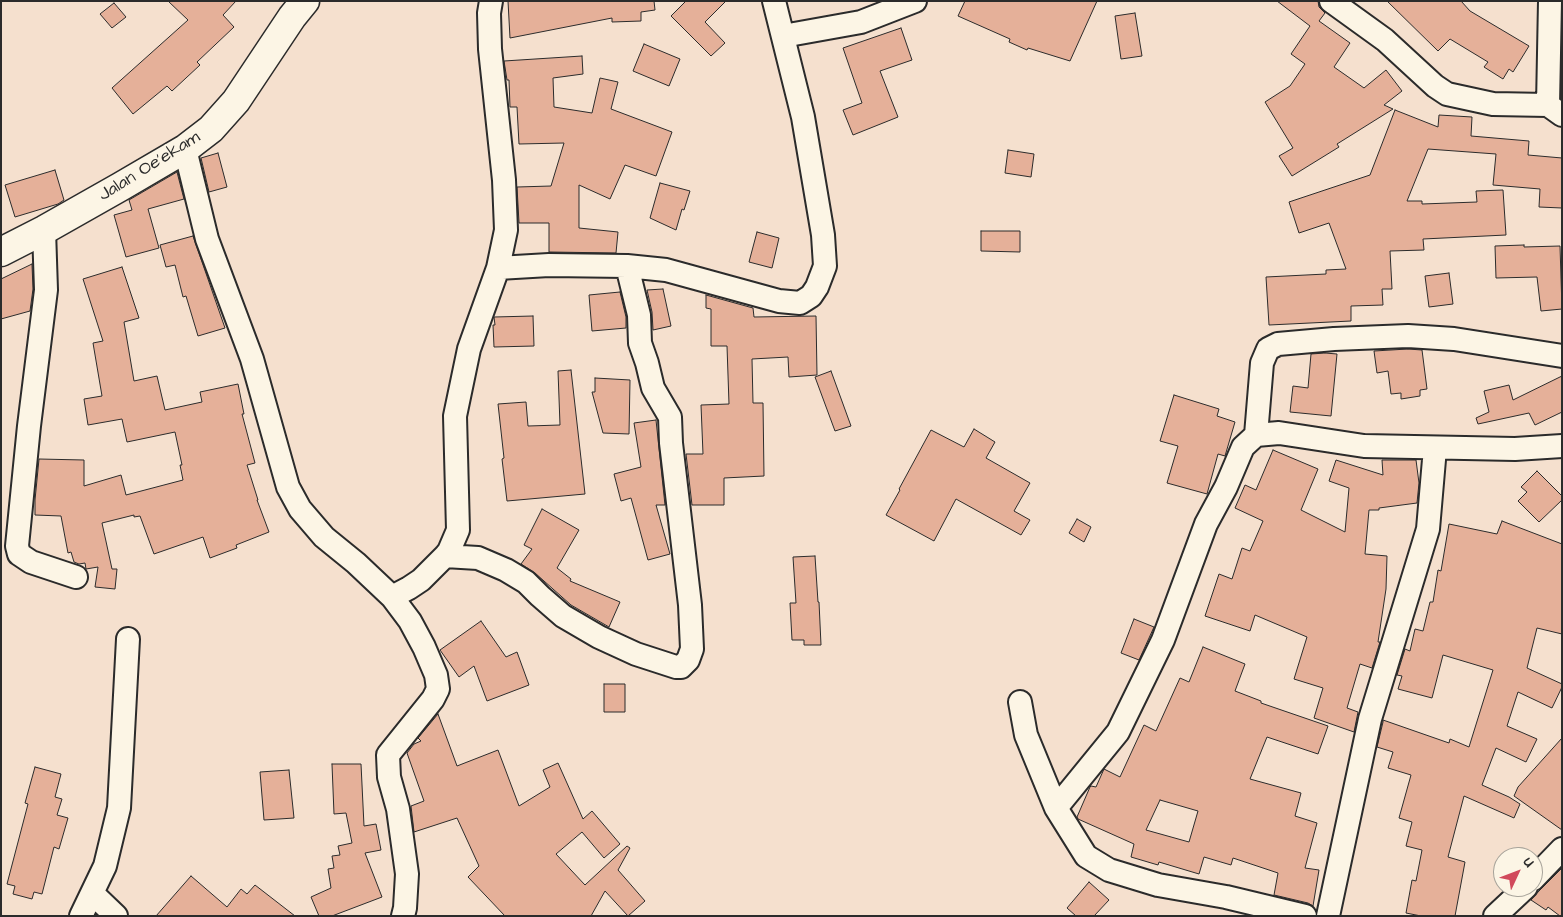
<!DOCTYPE html>
<style>
body{margin:0}
#map{position:relative;width:1563px;height:917px;overflow:hidden;background:#f5e0ce;font-family:"Architects Daughter",sans-serif}
canvas{display:block}
.frame{position:absolute;inset:0;border:2px solid #2b2b2b;pointer-events:none}
.north{position:absolute;left:1493px;top:847px;width:50px;height:50px;box-sizing:border-box;background:#fcf5e5;border:1px solid #a8a49b;border-radius:50%;rotate:47deg;font-size:14px;font-weight:700;line-height:20px;text-align:center;color:#2b2b2b}
.north::after{content:'';display:block;margin:auto;width:18px;height:22px;background:#d1495b;clip-path:polygon(50% 0,100% 100%,50% 72%,0 100%)}
</style>
<div id="map">
<canvas width="1563" height="917"></canvas>
<div class="frame"></div>
<div class="north">U</div>
</div>
<script>
const context = document.querySelector('canvas').getContext('2d');
context.lineJoin = 'round';
function paint(path, color) { context.fillStyle = color; context.fill(path, 'evenodd'); }
const poly = rows => new Path2D(rows.map(r => 'M' + r).join(''));
function stroke(path, color, width, dash) { context.strokeStyle = color; context.lineWidth = width; context.lineCap = dash ? 'butt' : 'round'; context.setLineDash(dash || []); context.stroke(path); }
function label(font, color, halo, rows, align = 'center') {
  context.font = font + ' "Architects Daughter",sans-serif'; context.lineWidth = 4; context.setLineDash([]); context.textBaseline = 'middle'; context.strokeStyle = halo; context.fillStyle = color; for (const [text, x, y, turn = 0] of rows) {
    context.save(); context.translate(x, y); context.rotate((+turn || 0) * Math.PI / 180); context.textAlign = isNaN(turn) ? turn : align; if (halo) context.strokeText(text, 0, 0); context.fillText(text, 0, 0); context.restore();
  }
}
const building = poly([
 [168,1,236,1,223,15,234,27,197,62,200,65,172,91,167,86,133,114,112,88,188,20,168,1],
 [508,1,654,1,655,10,641,12,641,21,612,22,612,18,510,38,508,1],
 [686,1,726,1,705,22,725,43,711,56,671,16,686,1],
 [965,1,1097,1,1070,61,1028,48,1027,50,1009,42,1010,39,958,16,965,1],
 [1277,1,1318,1,1319,7,1325,13,1319,21,1350,43,1334,67,1364,88,1386,70,1402,91,1384,105,1393,109,1337,144,1339,147,1292,176,1279,156,1293,148,1265,102,1290,86,1305,64,1291,54,1310,26,1277,1],
 [1387,1,1461,1,1470,11,1529,46,1513,72,1509,69,1503,79,1484,67,1488,62,1450,39,1438,51,1387,1],
 [114,3,126,17,112,28,100,14,114,3],
 [1135,13,1142,56,1121,59,1115,16,1135,13],
 [901,28,912,60,880,71,898,117,853,135,843,110,862,103,843,48,901,28],
 [644,44,680,59,669,86,633,71,644,44],
 [582,56,583,74,553,78,554,107,592,113,600,78,618,82,611,109,672,132,656,176,625,165,610,199,579,185,579,228,618,232,616,253,549,252,549,223,519,223,517,187,551,186,564,143,519,144,517,107,510,107,509,80,507,80,504,61,582,56],
 [1395,110,1438,127,1439,115,1472,117,1471,136,1529,141,1528,155,1562,158,1562,208,1539,207,1540,189,1493,185,1496,154,1428,149,1407,201,1422,201,1422,204,1477,202,1476,191,1503,190,1506,235,1423,239,1424,250,1390,251,1392,289,1382,289,1383,305,1351,306,1351,321,1269,325,1266,277,1326,274,1326,270,1346,269,1329,223,1299,233,1289,202,1370,175,1395,110],
 [1008,150,1034,154,1031,177,1005,173,1008,150],
 [218,153,227,187,209,192,201,158,218,153],
 [55,170,64,200,58,204,15,217,5,185,55,170],
 [177,172,184,199,148,209,159,248,126,257,114,215,132,210,129,200,177,172],
 [660,183,690,191,684,210,682,209,676,230,650,218,660,183],
 [981,231,1020,231,1020,252,981,251,981,231],
 [757,232,779,238,772,268,749,262,757,232],
 [193,236,225,328,198,336,186,296,183,297,175,265,166,267,160,245,193,236],
 [1524,245,1524,247,1560,246,1562,309,1541,311,1537,277,1496,278,1495,246,1524,245],
 [32,264,33,289,30,311,1,319,1,279,32,264],
 [122,267,139,318,124,322,134,381,157,376,165,410,202,402,200,392,238,384,244,414,242,414,255,463,247,465,258,500,257,500,269,532,236,545,237,548,210,558,203,537,154,554,140,516,134,517,134,515,102,523,112,569,117,569,115,589,95,587,98,567,86,569,85,563,79,564,74,562,71,552,68,553,61,516,35,515,35,500,39,459,84,460,84,486,121,475,126,495,183,480,180,465,182,465,175,432,127,442,122,419,88,425,84,399,102,396,93,343,103,341,83,279,122,267],
 [1449,273,1453,304,1429,307,1425,276,1449,273],
 [663,289,671,326,653,330,652,312,647,290,663,289],
 [620,292,626,317,626,328,592,331,589,295,620,292],
 [706,295,753,308,754,317,816,316,817,375,789,377,788,357,752,359,753,403,763,403,764,476,724,478,724,505,692,505,686,454,703,454,701,405,729,404,727,346,711,346,711,309,706,308,706,295],
 [533,316,534,346,494,347,493,325,495,325,494,317,533,316],
 [1408,349,1422,350,1427,389,1420,390,1420,396,1401,399,1401,393,1391,394,1388,371,1377,373,1374,351,1408,349],
 [1325,353,1337,354,1331,416,1290,412,1293,386,1308,388,1311,354,1325,353],
 [571,370,585,494,507,501,502,459,504,458,498,404,526,402,528,426,560,425,558,371,571,370],
 [831,371,851,426,835,431,815,377,831,371],
 [1562,376,1562,412,1535,425,1529,413,1478,424,1476,418,1489,412,1484,391,1509,385,1513,400,1562,376],
 [595,378,630,380,629,434,603,433,592,392,595,392,595,378],
 [1174,395,1219,409,1217,416,1235,422,1225,456,1218,454,1207,494,1167,483,1178,446,1160,441,1174,395],
 [656,420,665,505,656,505,670,554,648,560,631,498,621,501,614,474,641,467,634,423,656,420],
 [974,429,995,442,986,458,1030,483,1014,511,1030,520,1021,535,956,499,934,541,886,515,900,490,899,489,931,430,964,447,974,429],
 [1273,450,1318,469,1301,510,1345,532,1349,488,1329,481,1336,460,1383,475,1382,460,1416,460,1419,483,1417,503,1379,508,1379,510,1369,510,1365,554,1387,556,1386,589,1378,642,1380,642,1372,668,1360,664,1347,708,1358,712,1354,732,1314,718,1323,688,1294,679,1307,637,1255,615,1250,631,1205,616,1219,574,1232,579,1242,548,1250,551,1263,521,1235,508,1245,485,1256,490,1273,450],
 [1537,471,1562,496,1562,500,1539,522,1518,501,1527,492,1521,487,1537,471],
 [542,509,579,530,557,568,571,579,570,581,620,602,609,627,571,605,535,573,521,564,532,549,524,545,542,509],
 [1077,519,1091,527,1084,542,1069,533,1077,519],
 [1502,521,1562,544,1562,634,1537,628,1527,668,1562,684,1562,687,1552,708,1518,692,1507,726,1537,739,1526,762,1496,748,1482,785,1509,797,1520,804,1514,818,1464,796,1448,857,1465,862,1455,916,1421,916,1406,913,1412,880,1416,881,1422,850,1406,846,1412,822,1399,818,1411,775,1388,768,1393,752,1377,747,1383,722,1383,720,1449,743,1450,739,1469,747,1493,670,1443,655,1432,698,1398,689,1402,676,1397,675,1405,649,1410,651,1415,629,1423,631,1430,602,1433,602,1438,570,1441,571,1449,524,1497,534,1502,521],
 [815,556,818,602,819,602,821,645,804,645,804,640,792,640,790,603,796,603,793,557,815,556],
 [1134,619,1154,627,1139,660,1121,653,1134,619],
 [481,621,506,657,517,652,529,685,487,701,474,666,459,677,440,650,481,621],
 [1203,647,1245,664,1235,691,1261,701,1261,703,1328,726,1318,754,1267,737,1250,779,1301,793,1295,816,1317,823,1305,868,1319,870,1313,906,1308,903,1274,895,1278,873,1233,858,1231,865,1204,857,1199,874,1159,862,1158,865,1131,857,1134,844,1078,819,1077,817,1090,787,1091,786,1096,787,1104,769,1120,777,1144,725,1156,731,1180,678,1189,682,1203,647],
 [1160,800,1198,811,1189,842,1146,830,1160,800],
 [604,684,625,684,625,712,604,712,604,684],
 [438,714,457,766,498,750,519,806,550,787,543,770,558,763,583,819,592,811,620,844,604,858,582,832,556,854,585,885,627,846,630,848,618,870,645,901,628,916,605,891,591,916,505,916,468,877,479,866,457,818,414,832,411,806,424,801,407,753,414,744,421,741,418,738,438,714],
 [1562,738,1562,830,1514,796,1518,787,1562,738],
 [332,764,361,764,364,826,376,824,381,850,365,853,382,897,332,916,319,916,311,897,331,888,328,869,334,868,332,856,340,855,338,846,352,843,346,813,334,814,332,764],
 [35,767,61,774,55,797,62,799,57,815,68,818,59,849,54,847,42,894,34,892,32,899,13,894,15,886,7,884,28,804,25,803,35,767],
 [289,770,294,818,264,820,260,772,289,770],
 [1562,868,1562,916,1560,916,1548,907,1546,910,1531,900,1539,891,1562,868],
 [191,876,227,907,241,889,247,894,255,885,295,916,156,916,191,876],
 [1089,882,1109,900,1094,916,1076,916,1067,908,1089,882]
]);
paint(building, '#e5b099');
stroke(building, '#2b2b2b', 1);
const minor = poly([
 [1331,1,1385,40,1435,86,1447,94,1493,104,1548,105,1562,115],
 [783,36,861,22,915,1],
 [1548,105,1550,1],
 [185,149,207,239,252,359,288,487,300,509,324,537,356,563,392,597,410,621,424,647,436,675,438,689,433,699,388,755,389,777,398,809,407,874,405,908,403,916],
 [44,230,46,290,29,426,17,546,19,554,31,562,76,577],
 [498,268,549,265,627,266,666,270,779,301,800,303,811,296,817,287,825,266,823,235,803,117,774,1],
 [1256,435,1262,363,1268,349,1278,344,1334,339,1408,336,1454,339,1562,356],
 [445,556,478,558,506,570,526,582,540,596,563,616,599,637,636,654,676,667,681,667,688,660,692,649,690,605,671,443,670,417,653,388,647,363,640,343,639,315,627,266],
 [392,597,409,588,421,580,445,556,449,551,458,530,455,416,469,349,498,268,506,230,504,180,490,49,489,13,491,1],
 [1020,702,1026,735,1056,808,1086,856,1109,870,1158,885,1226,897,1305,916],
 [1056,808,1118,732,1163,640,1206,524,1226,487,1243,447,1256,435,1279,433,1364,446,1515,449,1562,446],
 [1533,879,1562,849],
 [92,893,116,916],
 [81,916,105,866,119,808,128,639],
 [1328,916,1370,719,1428,529,1435,448],
 [1495,916,1526,887]
]);
const tertiary = poly([
 [1,252,44,230,120,187,185,149,211,129,236,101,292,17,305,1]
]);
stroke(minor, '#2b2b2b', 26);
stroke(tertiary, '#2b2b2b', 31);
stroke(minor, '#fcf5e5', 22);
stroke(tertiary, '#fcf5e5', 28);
label('18px', '#2b2b2b', '#fcf5e5', [
 ["Jalan Oe'ekam",150,167,-32]
]);
</script>
